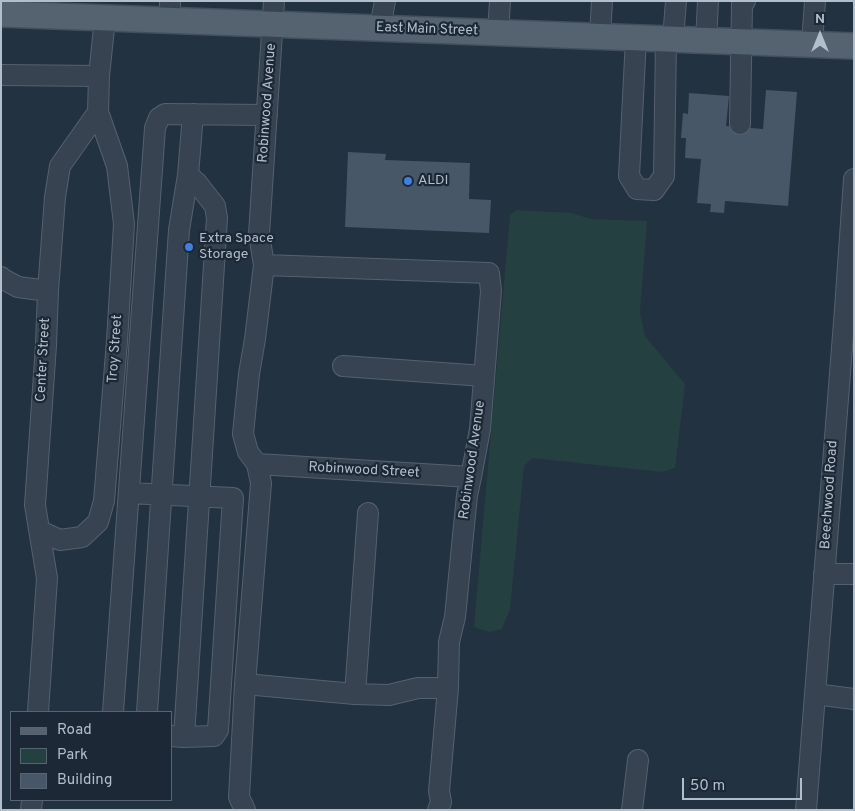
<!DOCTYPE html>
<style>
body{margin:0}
#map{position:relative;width:855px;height:811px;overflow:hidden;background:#233240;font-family:Overpass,sans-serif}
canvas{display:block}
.frame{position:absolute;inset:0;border:2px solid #b3becb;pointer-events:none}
.legend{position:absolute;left:10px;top:711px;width:162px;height:90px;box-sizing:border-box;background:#1c2835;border:1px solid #586471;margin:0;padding:6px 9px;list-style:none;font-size:15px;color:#b3becb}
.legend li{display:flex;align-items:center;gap:10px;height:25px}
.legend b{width:25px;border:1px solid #586471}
.north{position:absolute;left:795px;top:10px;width:50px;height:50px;-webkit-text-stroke:4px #1c2835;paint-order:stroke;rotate:0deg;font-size:14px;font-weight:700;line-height:20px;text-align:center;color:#b3becb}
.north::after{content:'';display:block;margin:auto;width:18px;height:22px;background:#b3becb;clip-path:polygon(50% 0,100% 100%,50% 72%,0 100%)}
.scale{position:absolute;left:682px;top:778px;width:120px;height:22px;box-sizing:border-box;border:2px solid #b3becb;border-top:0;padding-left:6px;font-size:15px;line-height:18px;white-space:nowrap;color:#b3becb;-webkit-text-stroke:4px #1c2835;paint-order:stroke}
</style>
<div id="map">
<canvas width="855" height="811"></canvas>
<div class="frame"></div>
<ul class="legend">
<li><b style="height:6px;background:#556370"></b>Road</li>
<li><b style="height:14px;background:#254041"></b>Park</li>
<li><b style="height:14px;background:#475767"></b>Building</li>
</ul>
<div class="north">N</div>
<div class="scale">50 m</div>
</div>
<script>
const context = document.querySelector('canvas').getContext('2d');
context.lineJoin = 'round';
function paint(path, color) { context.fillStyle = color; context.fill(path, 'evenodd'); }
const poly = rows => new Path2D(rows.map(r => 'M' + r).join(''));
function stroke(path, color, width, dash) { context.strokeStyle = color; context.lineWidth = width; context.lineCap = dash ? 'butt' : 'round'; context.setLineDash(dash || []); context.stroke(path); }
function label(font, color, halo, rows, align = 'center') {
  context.font = font + ' Overpass,sans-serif'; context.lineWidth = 4.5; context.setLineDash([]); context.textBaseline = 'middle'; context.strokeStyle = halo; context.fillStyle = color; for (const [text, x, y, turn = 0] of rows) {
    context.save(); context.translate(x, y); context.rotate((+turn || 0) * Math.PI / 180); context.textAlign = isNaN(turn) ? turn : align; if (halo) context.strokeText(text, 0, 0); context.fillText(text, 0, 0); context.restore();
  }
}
paint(poly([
 [516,210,571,213,591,219,647,221,640,312,645,336,685,384,675,468,662,472,532,458,524,466,510,609,502,629,489,632,474,627,510,215]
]), '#254041');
paint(poly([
 [766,90,797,92,788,206,725,201,724,213,710,212,711,204,697,203,701,159,685,158,686,138,681,138,683,113,688,114,689,93,729,96,726,126,763,129],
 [348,152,386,154,385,160,470,163,469,199,491,200,489,233,345,227]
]), '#475767');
const minor = poly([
 [170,20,170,1],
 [380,28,385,1],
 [498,33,500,1],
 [600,36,602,1],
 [636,38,629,176,637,189,654,190,664,176,666,39],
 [673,39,676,1],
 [706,41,708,1],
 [812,44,815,1],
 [1,75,99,76],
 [740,124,742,3,745,1],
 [264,265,489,273,491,291,480,429,471,477,467,495,455,617,449,642,448,688,439,791,441,802,438,810],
 [1,277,3,279,18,287,48,291],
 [343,366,484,376],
 [257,464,471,477],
 [129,493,233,498,218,730,214,736,184,737],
 [40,531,60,540,82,537,98,522,104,501,117,341,124,224,117,166,98,112],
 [824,574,854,574],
 [245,684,355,694,389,695,418,688,448,688],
 [355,694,368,513],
 [815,694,854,699],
 [38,712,47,578,35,505,46,345,48,291,55,197,60,166,98,112,99,76,105,18],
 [113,712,155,128,159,118,165,114,267,115],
 [147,712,179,230,188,175],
 [171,736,184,737,217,218,215,206,197,183,188,175,193,114],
 [31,810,32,800],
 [245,810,239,797,245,684,261,483,257,464,248,452,243,434,249,374,255,339,264,265,259,234,274,1],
 [632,810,638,760],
 [806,810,845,309,854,179]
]);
const major = poly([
 [1,14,854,46]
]);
stroke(minor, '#55616e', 22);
stroke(major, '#434f5c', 28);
stroke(minor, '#374350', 20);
stroke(major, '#556370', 25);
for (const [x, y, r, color] of [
 [408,181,5,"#3f7fe0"],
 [189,247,5,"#3f7fe0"]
]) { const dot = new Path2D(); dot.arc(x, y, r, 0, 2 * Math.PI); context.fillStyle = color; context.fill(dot); stroke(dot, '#1c2835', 2); }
label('14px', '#b3becb', '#1c2835', [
 ["East Main Street",427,30,2],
 ["Robinwood Avenue",268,103,-86],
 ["Troy Street",116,349,-86],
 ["Center Street",44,360,-87],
 ["Robinwood Avenue",473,460,-82],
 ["Robinwood Street",364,471,3],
 ["Beechwood Road",830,495,-86]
]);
label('14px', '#b3becb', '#1c2835', [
 ["ALDI",418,181],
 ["Extra Space",199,239],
 ["Storage",199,255]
], 'left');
</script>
